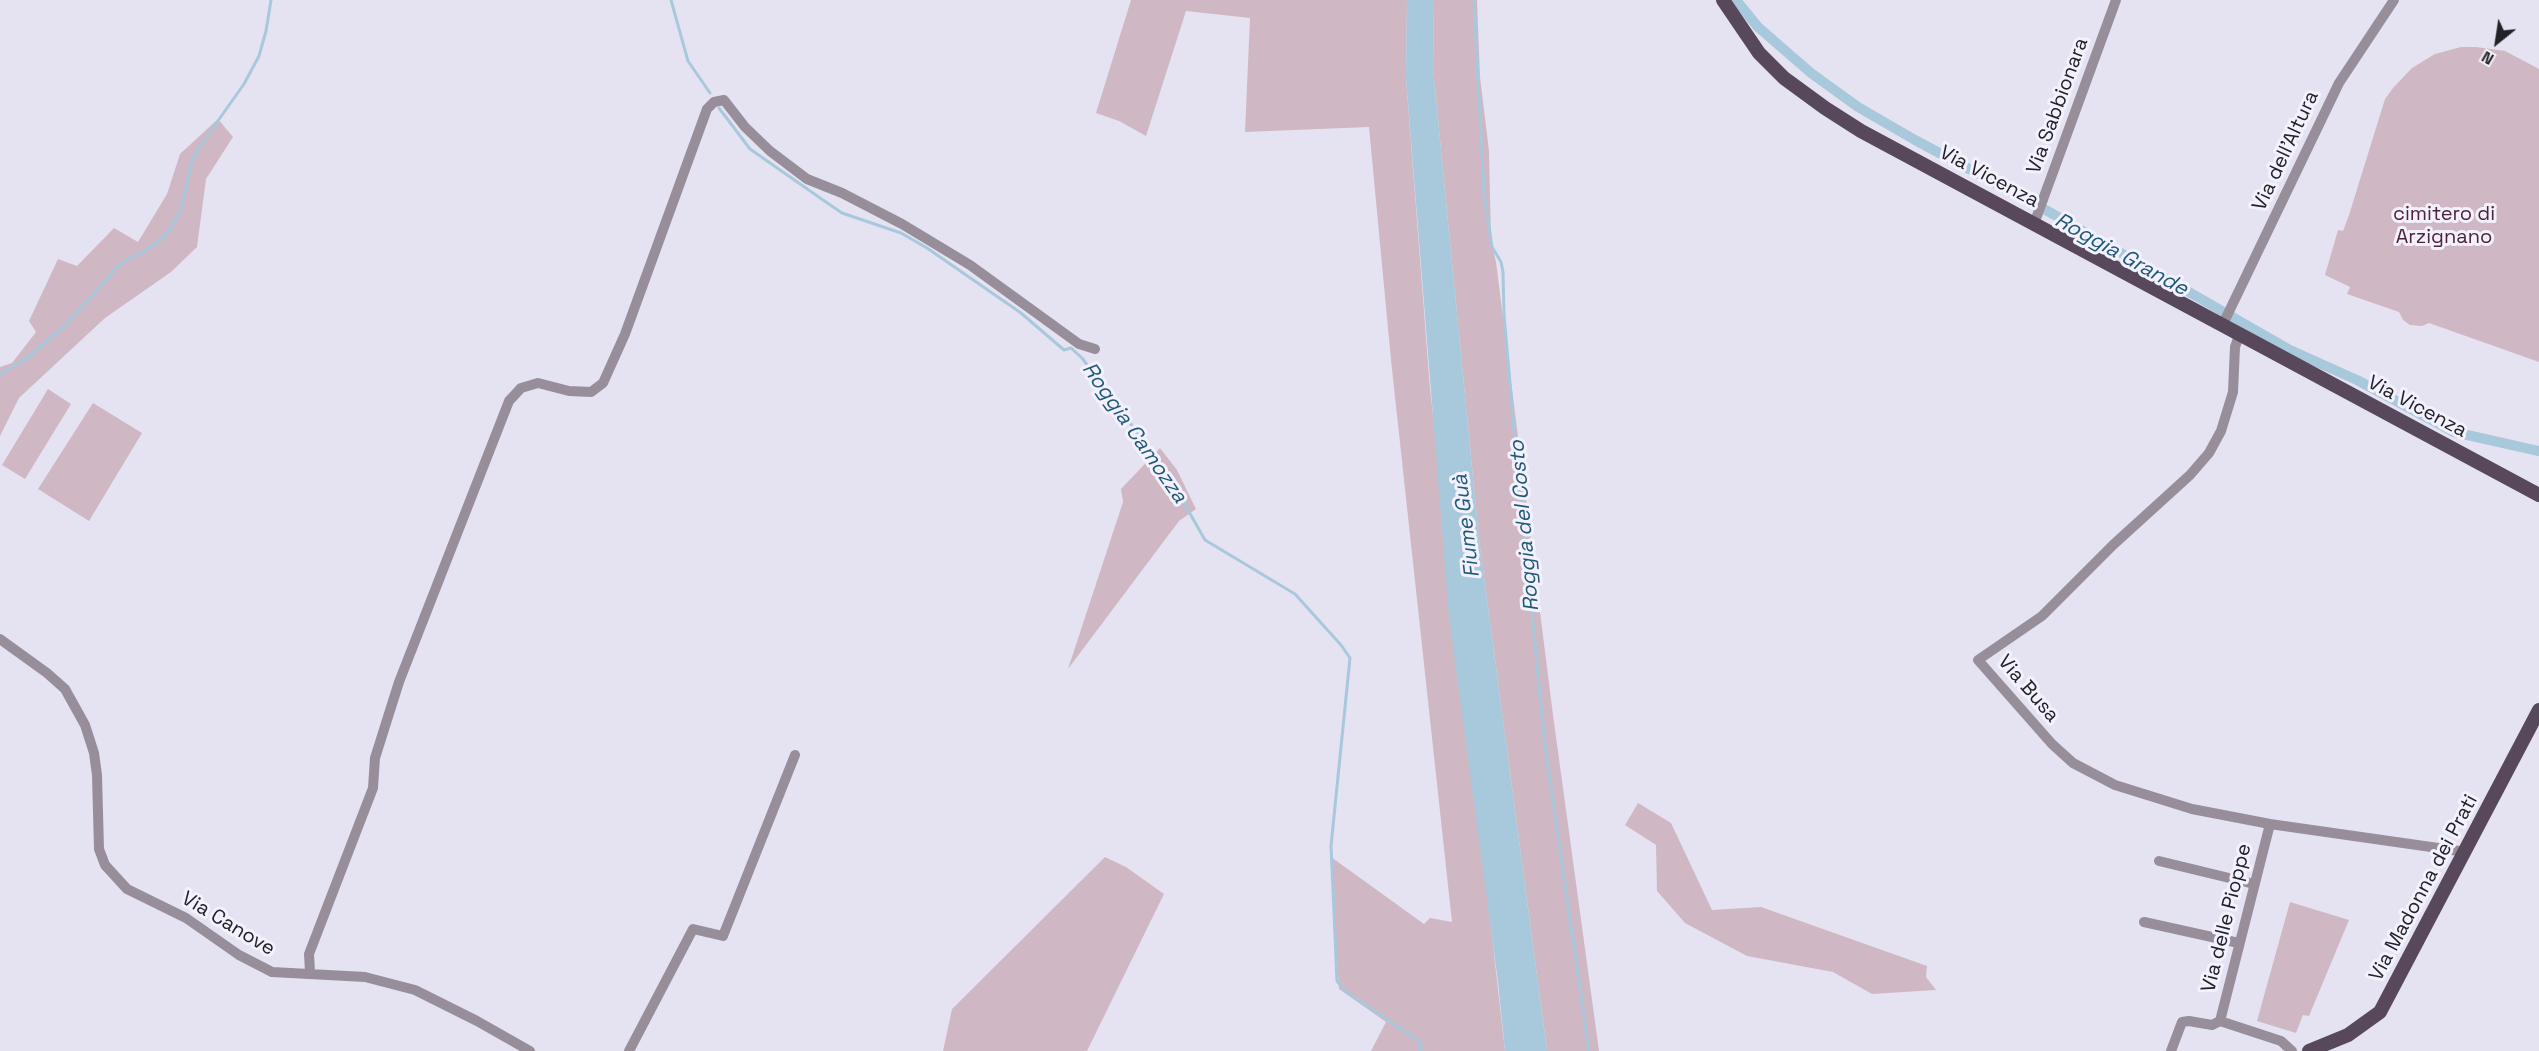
<!DOCTYPE html>
<meta charset="utf-8">
<style>
body{margin:0}
#map{position:relative;width:2539px;height:1051px;overflow:hidden;background:#e5e3f2;font-family:"Space Grotesk",sans-serif}
canvas{display:block}
.north{position:absolute;left:2467px;top:12px;width:60px;height:60px;-webkit-text-stroke:4px #f2f1fd;paint-order:stroke;rotate:210deg;font-size:16px;font-weight:700;line-height:24px;text-align:center;color:#212126}
.north::after{content:'';display:block;margin:auto;width:21px;height:27px;background:#212126;clip-path:polygon(50% 0,100% 100%,50% 72%,0 100%)}
</style>
<div id="map">
<canvas width="2539" height="1051"></canvas>
<div class="north">N</div>
</div>
<script>
const context = document.querySelector('canvas').getContext('2d');
context.lineJoin = 'round';
function paint(path, color) { context.fillStyle = color; context.fill(path, 'evenodd'); }
const poly = rows => new Path2D(rows.map(r => 'M' + r).join(''));
function stroke(path, color, width, dash) { context.strokeStyle = color; context.lineWidth = width; context.lineCap = dash ? 'butt' : 'round'; context.setLineDash(dash || []); context.stroke(path); }
function label(font, color, halo, rows, align = 'center') {
  context.font = font + ' "Space Grotesk",sans-serif'; context.lineWidth = 6; context.setLineDash([]); context.textBaseline = 'middle'; context.strokeStyle = halo; context.fillStyle = color; for (const [text, x, y, turn = 0] of rows) {
    context.save(); context.translate(x, y); context.rotate((+turn || 0) * Math.PI / 180); context.textAlign = isNaN(turn) ? turn : align; if (halo) context.strokeText(text, 0, 0); context.fillText(text, 0, 0); context.restore();
  }
}
paint(poly([
 [1131,0,1407,0,1406,78,1430,389,1505,1051,1371,1051,1386,1022,1339,989,1331,857,1424,924,1430,918,1452,922,1391,360,1369,127,1245,132,1250,18,1186,11,1146,136,1119,121,1096,113],
 [1434,0,1477,0,1480,77,1489,151,1491,240,1496,262,1553,715,1599,1051,1547,1051,1479,539,1433,68],
 [2461,47,2476,47,2505,51,2539,69,2539,362,2429,323,2422,326,2410,325,2403,320,2399,312,2347,294,2350,287,2325,275,2338,230,2343,231,2349,215,2385,99,2393,88,2412,68,2435,54],
 [218,119,233,137,206,179,197,247,171,272,105,318,19,398,0,436,0,367,12,363,36,332,29,321,58,259,77,266,114,228,138,242,167,194,180,154],
 [48,389,71,404,25,479,2,465],
 [93,403,142,433,89,521,38,489],
 [1160,448,1177,470,1196,509,1179,521,1068,669,1123,502,1121,489],
 [1638,803,1671,823,1712,910,1761,907,1927,966,1926,977,1936,990,1872,994,1833,972,1747,956,1685,923,1657,891,1656,845,1625,825],
 [1105,857,1126,867,1164,894,1087,1051,943,1051,952,1009],
 [2290,902,2349,920,2309,1016,2303,1015,2296,1033,2257,1021]
]), '#cfb8c3');
paint(poly([
 [1407,0,1434,0,1433,68,1479,539,1547,1051,1505,1051,1498,982,1449,617,1406,78]
]), '#a8c8dc');
stroke(poly([
 [671,0,688,61,710,93],
 [1474,0,1484,192,1492,247,1501,262,1503,272,1504,315,1515,440,1545,746,1589,1051],
 [719,108,750,149,823,200,842,213,901,233,927,248,1021,313,1064,350,1071,348,1082,358,1167,473,1205,540,1295,594,1341,645,1350,658,1331,846,1337,981,1346,992,1415,1038,1422,1045,1419,1051],
 [0,374,23,361,65,326,121,263,147,250,168,233,180,212,192,161,198,149,244,84,259,56,266,31,271,0]
]), '#a8c8dc', 3);
stroke(poly([
 [1736,0,1758,27,1811,73,1858,107,1915,140,2053,214,2290,350,2357,380,2454,432,2539,451]
]), '#a8c8dc', 10);
stroke(poly([
 [2034,224,2116,0],
 [2223,324,2339,83,2394,0],
 [2240,333,2235,347,2233,392,2221,431,2209,453,2190,475,2113,545,2042,616,1978,660,2052,744,2073,763,2115,785,2192,809,2270,824,2466,852],
 [0,639,47,673,65,689,85,725,94,753,97,775,99,849,105,865,127,889,186,918,239,955,272,972,365,977,415,990,477,1021,530,1051],
 [2159,861,2254,884],
 [2144,922,2239,943],
 [310,972,309,954,373,788,375,758,399,682,509,401,521,388,538,383,569,391,591,392,603,383,625,334,707,109,714,102,724,100,745,127,770,151,807,179,842,193,902,224,970,265,1079,344,1095,349],
 [2220,1021,2270,824],
 [629,1051,693,929,723,936,795,755],
 [2171,1051,2182,1022,2189,1021,2212,1025,2220,1021,2281,1041,2292,1051]
]), '#978e9a', 10);
stroke(poly([
 [1723,0,1759,53,1784,78,1825,108,1861,131,2539,495],
 [2309,1051,2348,1035,2380,1012,2539,710]
]), '#57485c', 14);
label('20px', '#212126', '#f2f1fd', [
 ["Via Sabbionara",2058,106,-70],
 ["Via dell'Altura",2286,151,-65],
 ["Via Vicenza",1989,177,28],
 ["Via Vicenza",2417,407,28],
 ["Via Busa",2028,689,49],
 ["Via Madonna dei Prati",2424,888,-62],
 ["Via delle Pioppe",2227,918,-76],
 ["Via Canove",228,924,31]
]);
label('20px', '#4f233c', '#f2f1fd', [
 ["cimitero di",2444,215],
 ["Arzignano",2444,238]
]);
label('italic 21px', '#215a76', '#f2f1fd', [
 ["Roggia Grande",2121,255,29],
 ["Roggia Camozza",1134,433,55],
 ["Fiume Guà",1467,526,-97],
 ["Roggia del Costo",1525,526,-95]
]);
</script>
